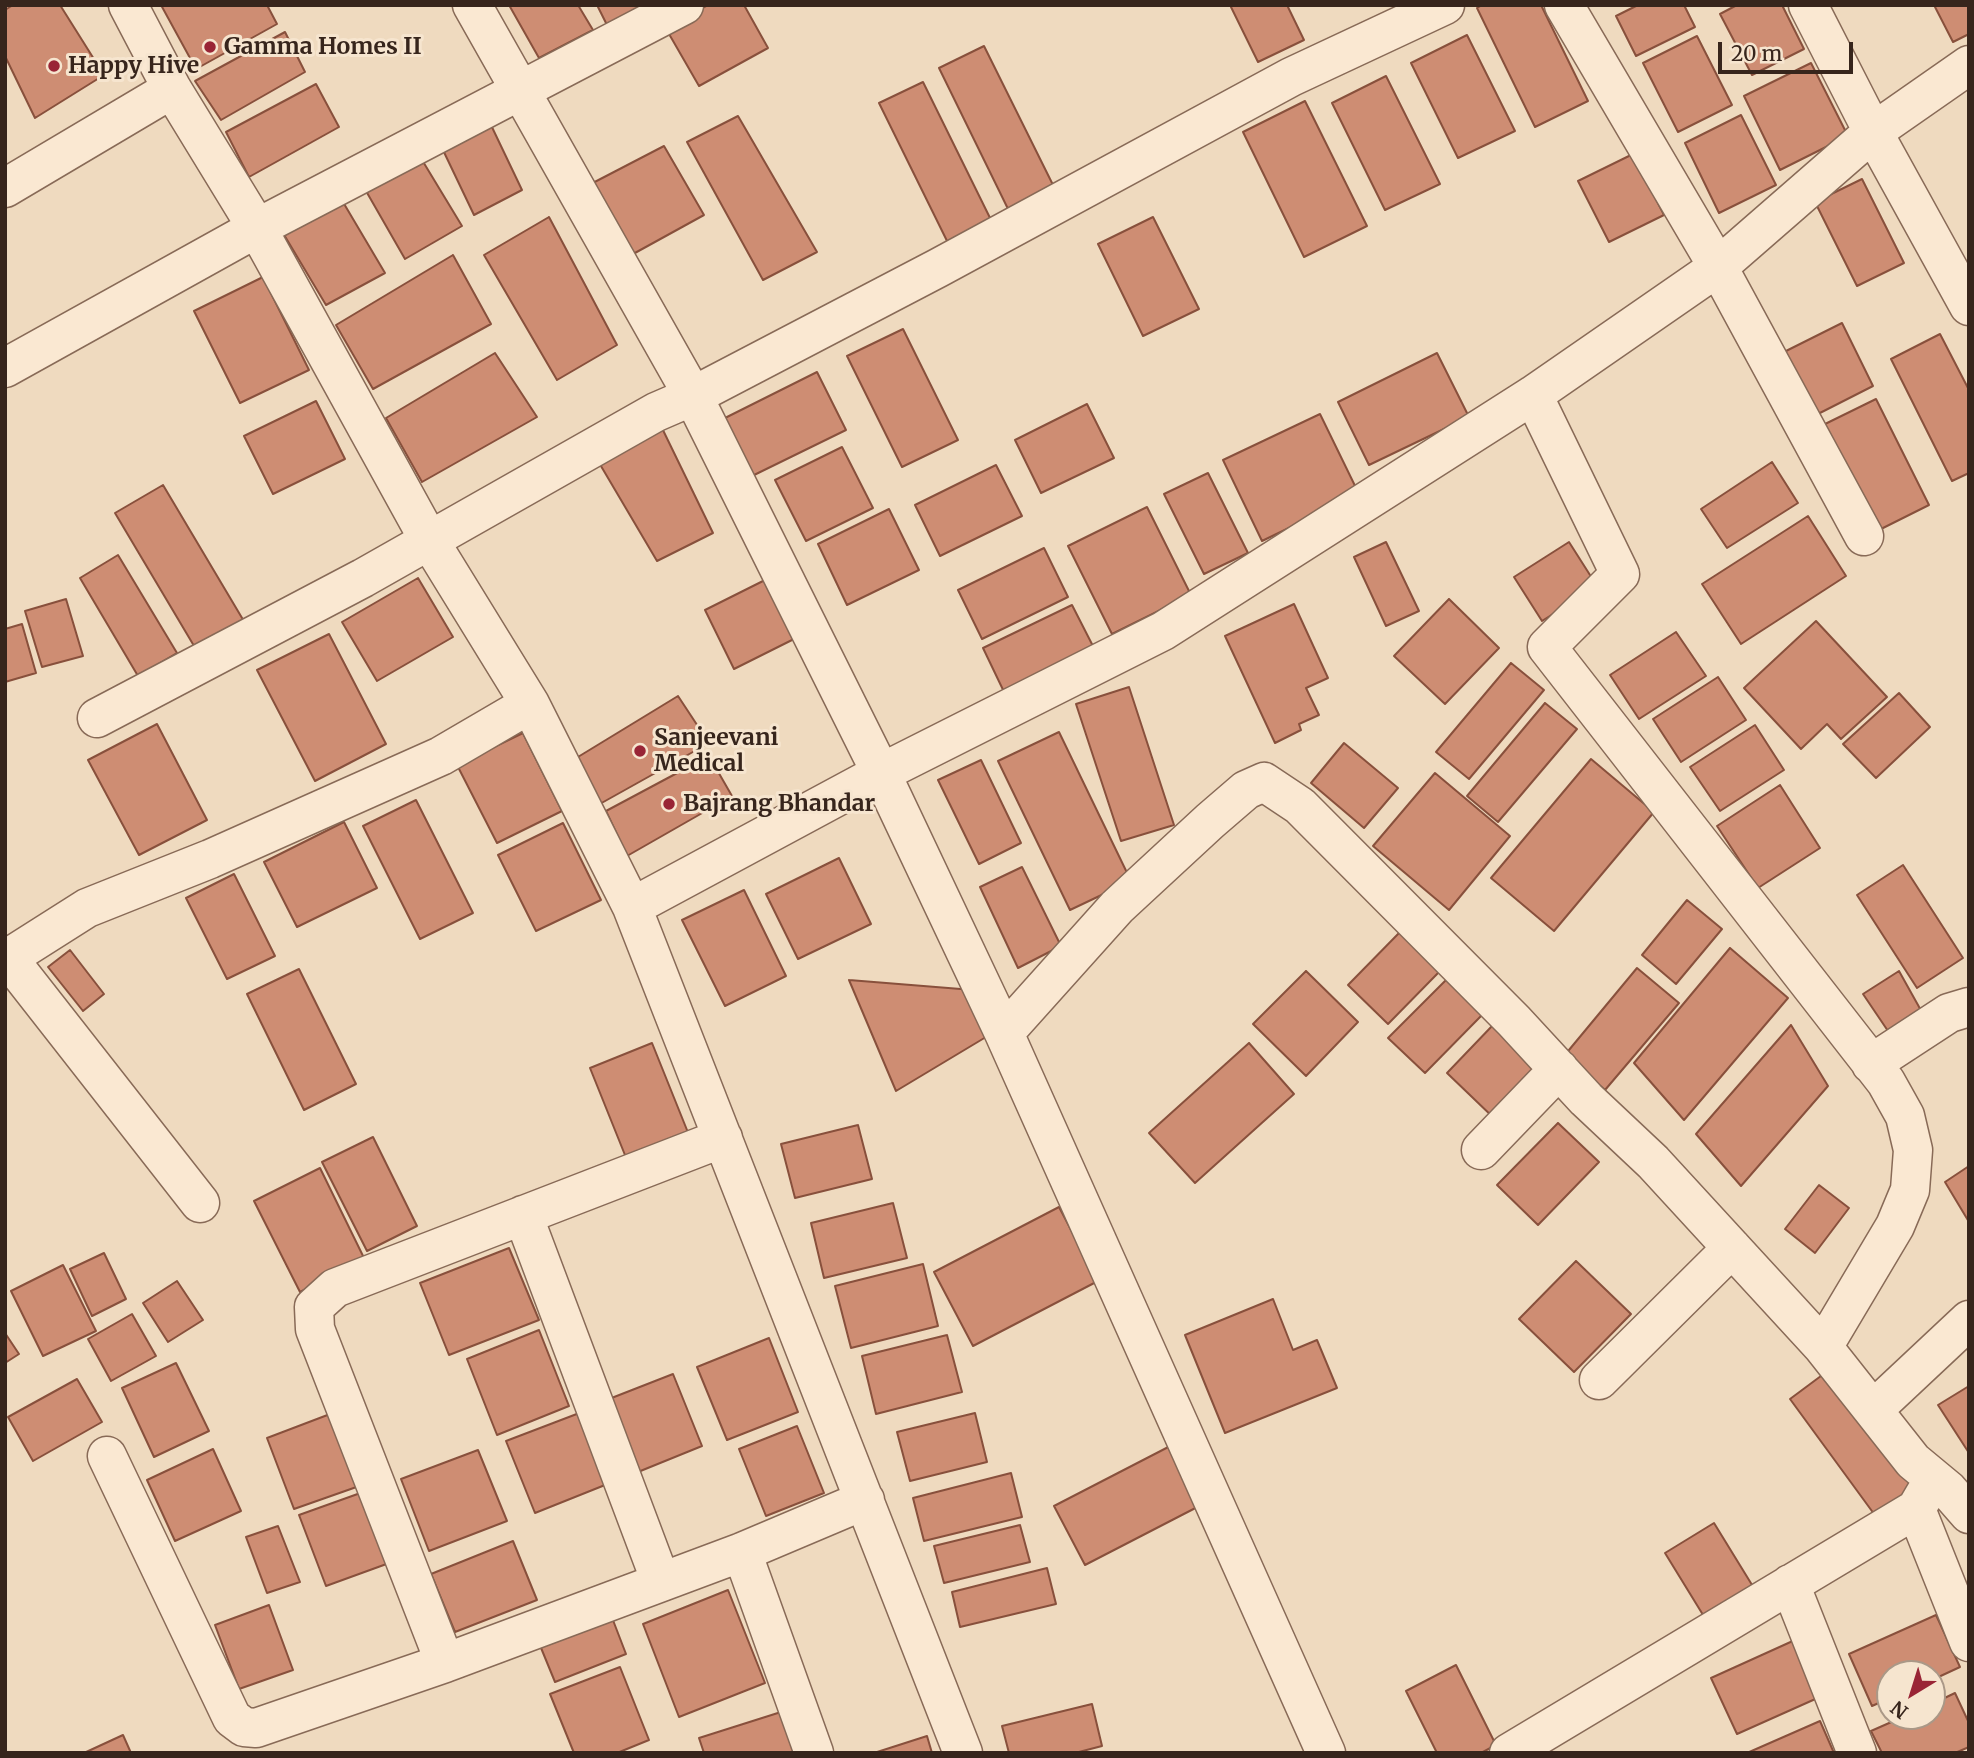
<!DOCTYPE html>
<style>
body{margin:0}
#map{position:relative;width:1974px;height:1758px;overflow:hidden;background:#efdabf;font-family:Merriweather,serif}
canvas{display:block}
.frame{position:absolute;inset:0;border:7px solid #37251c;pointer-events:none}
.north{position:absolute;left:1876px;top:1660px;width:70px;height:70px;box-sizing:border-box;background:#f6e5cf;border:2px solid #aa9887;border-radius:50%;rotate:218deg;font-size:19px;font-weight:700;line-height:28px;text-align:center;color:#37251c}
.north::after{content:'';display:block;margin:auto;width:24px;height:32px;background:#992536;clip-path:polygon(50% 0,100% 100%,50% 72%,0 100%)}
.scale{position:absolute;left:1718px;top:42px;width:135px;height:32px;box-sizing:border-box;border:4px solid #37251c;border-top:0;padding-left:9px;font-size:21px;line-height:24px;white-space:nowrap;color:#37251c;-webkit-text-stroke:5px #f6e5cf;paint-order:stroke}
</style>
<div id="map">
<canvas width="1974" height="1758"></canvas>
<div class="frame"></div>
<div class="north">N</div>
<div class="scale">20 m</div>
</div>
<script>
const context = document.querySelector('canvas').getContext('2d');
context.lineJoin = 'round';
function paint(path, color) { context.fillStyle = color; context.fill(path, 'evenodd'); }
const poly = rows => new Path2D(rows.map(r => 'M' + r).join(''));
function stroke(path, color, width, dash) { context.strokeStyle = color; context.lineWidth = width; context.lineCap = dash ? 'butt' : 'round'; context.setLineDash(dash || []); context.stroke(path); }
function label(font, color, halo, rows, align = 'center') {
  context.font = font + ' Merriweather,serif'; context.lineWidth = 6; context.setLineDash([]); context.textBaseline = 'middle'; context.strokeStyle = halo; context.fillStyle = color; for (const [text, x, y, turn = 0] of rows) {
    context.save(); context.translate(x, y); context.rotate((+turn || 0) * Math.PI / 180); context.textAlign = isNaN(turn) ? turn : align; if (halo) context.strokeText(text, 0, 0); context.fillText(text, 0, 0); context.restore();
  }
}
const building = poly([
 [13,5,60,5,104,75,35,118,5,56,5,10,13,5],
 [161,5,267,5,277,24,196,69,161,5],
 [509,5,578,5,593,30,539,58,509,5],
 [597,5,648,5,608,27,597,5],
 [708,5,744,5,768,48,699,86,665,27,708,5],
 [1230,5,1287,5,1304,40,1258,62,1230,5],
 [1482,5,1541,5,1588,101,1535,127,1477,8,1482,5],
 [1638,5,1684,5,1695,27,1636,56,1616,16,1638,5],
 [1737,5,1782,5,1804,49,1752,75,1720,14,1737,5],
 [1934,5,1969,5,1969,34,1953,42,1934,5],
 [285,32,305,72,221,120,195,81,285,32],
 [1467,35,1515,131,1458,158,1411,63,1467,35],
 [1697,36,1732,105,1678,132,1643,63,1697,36],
 [984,46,1056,191,1010,213,939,68,984,46],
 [1811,63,1848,136,1780,170,1744,96,1811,63],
 [1386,76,1440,184,1385,210,1332,103,1386,76],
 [923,82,994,226,950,247,879,103,923,82],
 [316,84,339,127,249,177,226,132,316,84],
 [1305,101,1367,226,1304,257,1243,132,1305,101],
 [1741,115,1776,185,1719,213,1685,143,1741,115],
 [738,116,817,252,763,280,687,142,738,116],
 [490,123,522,190,474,215,442,148,490,123],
 [664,146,704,215,624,259,585,187,664,146],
 [1633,154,1664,215,1609,242,1578,181,1633,154],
 [419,155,462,226,405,259,362,184,419,155],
 [1862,179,1904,263,1857,286,1815,202,1862,179],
 [340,197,385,273,326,305,280,228,340,197],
 [549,217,617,345,557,380,484,255,549,217],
 [1153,217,1199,309,1143,336,1098,244,1153,217],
 [453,255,491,324,373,389,336,325,453,255],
 [263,277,309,370,240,403,194,311,263,277],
 [1842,323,1873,386,1814,416,1782,353,1842,323],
 [903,329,958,440,902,467,847,356,903,329],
 [1940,334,1969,390,1969,473,1952,481,1891,359,1940,334],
 [495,353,537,417,422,482,386,418,495,353],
 [1437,353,1469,417,1369,465,1338,402,1437,353],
 [817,372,846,430,750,477,721,420,817,372],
 [1876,399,1929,505,1875,532,1821,426,1876,399],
 [316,401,345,459,273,494,244,436,316,401],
 [1087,404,1114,458,1041,493,1015,440,1087,404],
 [1320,414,1359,494,1262,541,1223,460,1320,414],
 [660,424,713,533,657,561,598,461,660,424],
 [842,447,873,508,806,541,775,480,842,447],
 [1772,462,1798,503,1727,548,1701,509,1772,462],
 [996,465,1022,516,940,556,915,505,996,465],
 [1208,473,1248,553,1204,574,1164,494,1208,473],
 [163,485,248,628,200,656,115,513,163,485],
 [1147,507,1191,595,1112,634,1068,546,1147,507],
 [889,509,919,570,847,605,818,544,889,509],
 [1808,516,1846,576,1741,644,1702,584,1808,516],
 [1386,542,1419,611,1386,626,1354,557,1386,542],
 [1569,542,1597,586,1542,621,1514,577,1569,542],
 [1044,548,1068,597,982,639,958,590,1044,548],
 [118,555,177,653,138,676,80,578,118,555],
 [773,576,802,635,734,669,705,610,773,576],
 [418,578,453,637,377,681,342,622,418,578],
 [66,599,83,656,42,667,25,611,66,599],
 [1449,599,1499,648,1445,704,1394,656,1449,599],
 [1294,604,1328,678,1306,688,1319,715,1299,724,1301,730,1275,743,1225,636,1294,604],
 [1072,605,1096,652,1006,696,983,648,1072,605],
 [1816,621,1887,697,1841,739,1827,724,1801,749,1744,688,1816,621],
 [22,624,36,673,5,682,5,629,22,624],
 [1676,632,1706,676,1639,719,1610,675,1676,632],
 [329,634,386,744,315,781,257,670,329,634],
 [1511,663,1544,690,1469,779,1436,752,1511,663],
 [1718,677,1746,720,1681,762,1653,719,1718,677],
 [1129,687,1174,825,1121,841,1076,704,1129,687],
 [1899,693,1930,727,1876,778,1843,744,1899,693],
 [678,696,709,743,598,805,573,760,678,696],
 [1545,703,1577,729,1498,822,1467,796,1545,703],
 [157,724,207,820,139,855,88,760,157,724],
 [1755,725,1784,770,1720,811,1690,767,1755,725],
 [1059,732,1131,881,1070,910,998,761,1059,732],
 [523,733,562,811,497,843,457,765,523,733],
 [1344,743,1398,788,1364,828,1311,783,1344,743],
 [709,756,732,796,627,856,606,811,709,756],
 [1591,759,1654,812,1554,931,1491,878,1591,759],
 [981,760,1021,843,979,864,938,780,981,760],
 [1435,773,1510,836,1449,910,1373,846,1435,773],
 [1780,785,1820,848,1758,888,1717,826,1780,785],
 [416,800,473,913,420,939,363,826,416,800],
 [344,822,377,888,297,927,264,862,344,822],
 [563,823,601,900,536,931,498,855,563,823],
 [839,858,871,924,798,959,766,894,839,858],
 [1903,865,1963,958,1917,988,1857,895,1903,865],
 [1022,867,1061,946,1018,968,980,887,1022,867],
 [234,874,275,956,227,979,186,898,234,874],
 [744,890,786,976,725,1006,682,920,744,890],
 [1687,900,1722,929,1676,984,1642,955,1687,900],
 [1400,932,1440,971,1388,1024,1348,985,1400,932],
 [1730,948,1788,998,1684,1120,1634,1063,1730,948],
 [70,950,104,994,83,1011,48,967,70,950],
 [1637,968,1679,1003,1605,1090,1564,1056,1637,968],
 [299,969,356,1084,304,1110,247,994,299,969],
 [1306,971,1358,1022,1306,1076,1253,1024,1306,971],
 [1899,971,1923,1014,1890,1034,1863,994,1899,971],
 [849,980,973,990,991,1034,896,1091,849,980],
 [1446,980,1482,1015,1425,1073,1388,1038,1446,980],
 [1493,1025,1543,1073,1497,1121,1447,1073,1493,1025],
 [1791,1025,1828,1086,1741,1186,1696,1134,1791,1025],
 [652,1043,691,1140,629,1165,590,1068,652,1043],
 [1249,1043,1294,1094,1195,1183,1149,1133,1249,1043],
 [1558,1123,1599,1162,1538,1225,1497,1185,1558,1123],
 [858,1125,872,1179,795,1198,781,1144,858,1125],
 [373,1137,417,1226,367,1251,322,1162,373,1137],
 [1969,1166,1969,1222,1945,1182,1969,1166],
 [320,1168,365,1260,300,1292,254,1201,320,1168],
 [1819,1185,1849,1208,1815,1253,1785,1229,1819,1185],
 [893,1203,907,1258,824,1278,811,1223,893,1203],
 [1059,1207,1098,1281,973,1346,934,1272,1059,1207],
 [509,1248,539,1320,449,1355,420,1283,509,1248],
 [104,1253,126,1299,92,1316,70,1269,104,1253],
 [1576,1261,1631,1314,1574,1372,1519,1319,1576,1261],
 [923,1264,938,1326,851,1348,835,1286,923,1264],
 [63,1265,96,1331,43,1356,11,1291,63,1265],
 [177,1281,203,1320,168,1342,143,1303,177,1281],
 [1273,1299,1293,1350,1317,1340,1337,1388,1225,1433,1185,1335,1273,1299],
 [132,1314,156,1356,111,1381,88,1339,132,1314],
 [539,1330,569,1406,497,1435,467,1359,539,1330],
 [5,1333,19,1354,5,1363,5,1333],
 [947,1335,962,1392,876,1414,862,1356,947,1335],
 [769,1338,798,1412,727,1440,697,1367,769,1338],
 [176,1363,209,1431,154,1457,122,1388,176,1363],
 [1829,1370,1916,1489,1877,1518,1790,1399,1829,1370],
 [673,1374,702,1446,638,1472,609,1399,673,1374],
 [77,1379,102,1422,33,1461,8,1417,77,1379],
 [1969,1386,1969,1453,1938,1405,1969,1386],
 [338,1411,365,1484,294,1509,267,1438,338,1411],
 [582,1412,610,1483,535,1513,506,1441,582,1412],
 [975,1413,987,1462,910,1481,897,1432,975,1413],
 [797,1426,824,1493,766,1516,739,1449,797,1426],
 [1178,1442,1209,1501,1085,1565,1054,1506,1178,1442],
 [213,1449,241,1511,175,1541,147,1480,213,1449],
 [478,1450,507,1521,429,1551,401,1479,478,1450],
 [1011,1473,1022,1517,924,1541,913,1498,1011,1473],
 [366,1491,392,1562,326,1586,299,1515,366,1491],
 [1714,1523,1757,1593,1708,1623,1665,1553,1714,1523],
 [1020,1525,1030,1562,944,1583,934,1546,1020,1525],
 [278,1526,300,1582,267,1593,246,1537,278,1526],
 [513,1541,537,1600,455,1632,431,1574,513,1541],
 [1047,1568,1056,1604,960,1627,952,1592,1047,1568],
 [728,1590,765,1683,679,1717,643,1624,728,1590],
 [269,1605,293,1670,239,1689,215,1625,269,1605],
 [611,1615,626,1654,555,1682,539,1643,611,1615],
 [1936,1615,1960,1667,1932,1680,1932,1674,1890,1674,1890,1698,1872,1706,1849,1654,1936,1615],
 [1806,1635,1831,1692,1737,1734,1711,1678,1806,1635],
 [1456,1665,1496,1745,1481,1753,1437,1753,1406,1691,1456,1665],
 [620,1667,649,1740,617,1753,574,1753,550,1694,620,1667],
 [1955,1693,1969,1723,1969,1747,1955,1753,1882,1753,1871,1731,1905,1716,1932,1716,1932,1704,1955,1693],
 [1092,1704,1102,1746,1075,1753,1009,1753,1002,1726,1092,1704],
 [781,1712,794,1753,704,1753,699,1738,781,1712],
 [1820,1721,1834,1753,1747,1753,1820,1721],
 [123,1735,131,1753,84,1753,123,1735],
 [927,1736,932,1753,874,1753,927,1736]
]);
paint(building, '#ce8d73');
stroke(building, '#88503c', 2);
const minor = poly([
 [128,5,172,89,257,228,429,540,530,704,632,907,963,1753],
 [472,5,693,396,881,773,1004,1033,1326,1753],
 [1564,5,1718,267,1864,536],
 [1808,5,1873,132,1969,306],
 [5,188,172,89],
 [5,368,257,228,684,5],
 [1533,395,1620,574,1547,647,1886,1082,1905,1116,1913,1150,1910,1190,1895,1226,1823,1347],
 [97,718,363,578,656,412,693,396,938,268,1291,77,1445,5],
 [632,907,881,773,1163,631,1533,395,1718,267,1873,132,1969,65],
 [8,958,200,1203],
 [5,960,87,908,210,859,441,756,530,704],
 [1004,1033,1117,907,1210,821,1246,790,1264,782,1300,806,1514,1021,1586,1099,1653,1162,1823,1347,1913,1461,1948,1490,1969,1514],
 [1871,1064,1949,1013,1969,1007],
 [1481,1150,1559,1069],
 [523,1215,661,1582],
 [1599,1380,1732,1248],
 [1873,1410,1969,1320],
 [107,1456,232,1718,244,1727,256,1728,445,1663,742,1552,865,1500],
 [1916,1509,1969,1642],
 [742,1552,814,1753],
 [1790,1584,1857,1753],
 [445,1663,315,1329,314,1307,335,1288,723,1138],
 [1509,1753,1916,1509,1933,1480]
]);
stroke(minor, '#886a57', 41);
stroke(minor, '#fae8d2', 38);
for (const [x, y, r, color] of [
 [210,47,7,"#992536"],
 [54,66,7,"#992536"],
 [640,751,7,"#992536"],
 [669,804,7,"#992536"]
]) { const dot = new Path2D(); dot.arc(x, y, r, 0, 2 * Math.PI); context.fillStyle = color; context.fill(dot); stroke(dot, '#f6e5cf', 2.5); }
label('bold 23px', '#37251c', '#f6e5cf', [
 ["Gamma Homes II",224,47],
 ["Happy Hive",68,66],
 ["Sanjeevani",654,738],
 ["Medical",654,764],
 ["Bajrang Bhandar",683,804]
], 'left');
</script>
